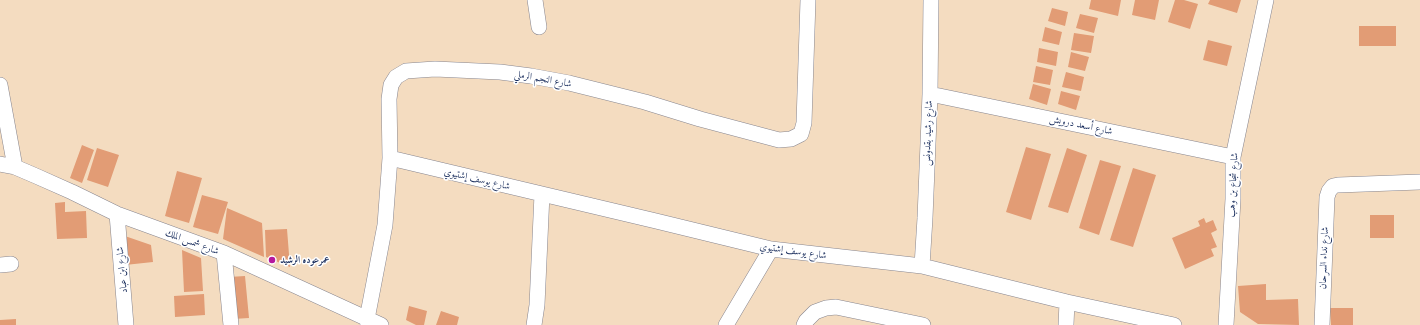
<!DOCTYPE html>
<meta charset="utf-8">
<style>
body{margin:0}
canvas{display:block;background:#f4dcc0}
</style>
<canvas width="1420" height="325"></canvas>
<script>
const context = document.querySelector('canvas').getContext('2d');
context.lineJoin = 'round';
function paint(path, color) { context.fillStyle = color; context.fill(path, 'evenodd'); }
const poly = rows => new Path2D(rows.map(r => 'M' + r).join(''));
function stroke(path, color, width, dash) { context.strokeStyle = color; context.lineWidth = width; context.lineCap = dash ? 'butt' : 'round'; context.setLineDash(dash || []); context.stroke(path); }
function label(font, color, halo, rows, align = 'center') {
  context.font = font + ' "Libre Caslon Text",Amiri,serif'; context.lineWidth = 3; context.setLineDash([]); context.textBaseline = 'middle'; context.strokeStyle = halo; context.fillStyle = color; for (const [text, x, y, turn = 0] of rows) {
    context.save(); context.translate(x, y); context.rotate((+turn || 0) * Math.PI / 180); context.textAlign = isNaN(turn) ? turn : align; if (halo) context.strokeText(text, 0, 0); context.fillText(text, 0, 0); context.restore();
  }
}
paint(poly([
 [1091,0,1121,0,1118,16,1089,9],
 [1135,0,1159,0,1155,20,1132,15],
 [1175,0,1184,0,1198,4,1190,29,1168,22],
 [1210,0,1241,0,1237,13,1208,4],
 [1052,8,1068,12,1065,26,1048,21],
 [1080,14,1098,18,1094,33,1076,28],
 [1359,26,1396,26,1396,46,1359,46],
 [1045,27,1062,32,1059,45,1042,41],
 [1074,33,1094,36,1091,53,1071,50],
 [1208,40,1232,46,1227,66,1203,60],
 [1039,48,1058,52,1056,66,1037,62],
 [1071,52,1089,57,1085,71,1068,67],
 [1036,66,1053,70,1050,85,1033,82],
 [1066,72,1084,77,1081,91,1062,87],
 [1033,84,1051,89,1047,105,1029,99],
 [1061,91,1080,96,1076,110,1058,104],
 [82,145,94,150,82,183,70,178],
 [1026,147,1051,154,1031,220,1006,212],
 [97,148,119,155,108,187,87,180],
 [1067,148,1087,155,1068,213,1048,207],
 [1100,160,1121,166,1099,235,1079,228],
 [1133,168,1156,175,1133,247,1110,240],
 [177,171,202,178,189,223,165,216],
 [202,195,228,202,218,234,193,227],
 [65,202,65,212,86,211,87,238,57,239,55,203],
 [227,208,262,223,264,257,223,239],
 [1370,215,1394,215,1394,238,1370,238],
 [1204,218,1206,223,1213,220,1217,230,1211,233,1217,247,1211,249,1214,256,1185,269,1172,238,1200,226,1198,221],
 [287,229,290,267,266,257,265,230],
 [122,235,151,245,153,262,125,265],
 [182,250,201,258,203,291,184,292],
 [245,276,249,318,233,319,229,277],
 [1266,284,1266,300,1298,299,1299,325,1258,324,1240,312,1238,286],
 [204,294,205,315,175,317,174,296],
 [409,306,427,311,424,325,416,325,406,320],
 [1330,308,1353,308,1353,325,1331,325],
 [441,311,459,317,457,325,436,325],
 [16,319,16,325,0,325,0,320]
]), '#e29c75');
const minor = poly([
 [535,0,539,27],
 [0,85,15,167],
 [930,94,1233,157],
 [390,158,656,221,771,249,922,266,1067,302,1174,325],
 [0,164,15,167,36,176,72,192,117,214,224,253,381,325],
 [117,214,126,325],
 [224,253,231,325],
 [0,265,11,264],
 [922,266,925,218,930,94,931,0],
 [368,325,367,319,385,225,390,158,389,99,391,85,396,77,406,71,435,69,500,72,531,76,569,83,645,102,700,119,779,140,791,139,801,134,804,123,808,0],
 [534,325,537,305,542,194],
 [726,325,771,249],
 [804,325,806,321,815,312,826,308,836,307,923,325],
 [1066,325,1067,302],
 [1226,325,1233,199,1233,157,1266,0],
 [1322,325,1327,197,1329,191,1333,186,1338,185,1420,182]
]);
stroke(minor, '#88868f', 16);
stroke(minor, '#fff', 15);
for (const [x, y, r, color] of [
 [272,260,4,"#b5179e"]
]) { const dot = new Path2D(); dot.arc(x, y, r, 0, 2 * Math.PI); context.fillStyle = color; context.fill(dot); stroke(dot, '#fff', 1.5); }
label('10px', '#1b2f5e', '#fff', [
 ["شارع النجم الرملي",543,79,10],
 ["شارع أسعد درويش",1081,125,12],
 ["شارع رشيد بقدونس",928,133,-88],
 ["شارع يوسف إشتيوي",477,179,13],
 ["شارع شجاع بن وهب",1233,185,-87],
 ["شارع شمس الملك",192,242,20],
 ["شارع يوسف إشتيوي",793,251,8],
 ["شارع نداء السرحان",1324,258,-88],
 ["شارع ابن عباد",122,270,-95]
]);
label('bold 10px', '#1b2f5e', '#fff', [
 ["عمرعوده الرشيد",280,260]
], 'left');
</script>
